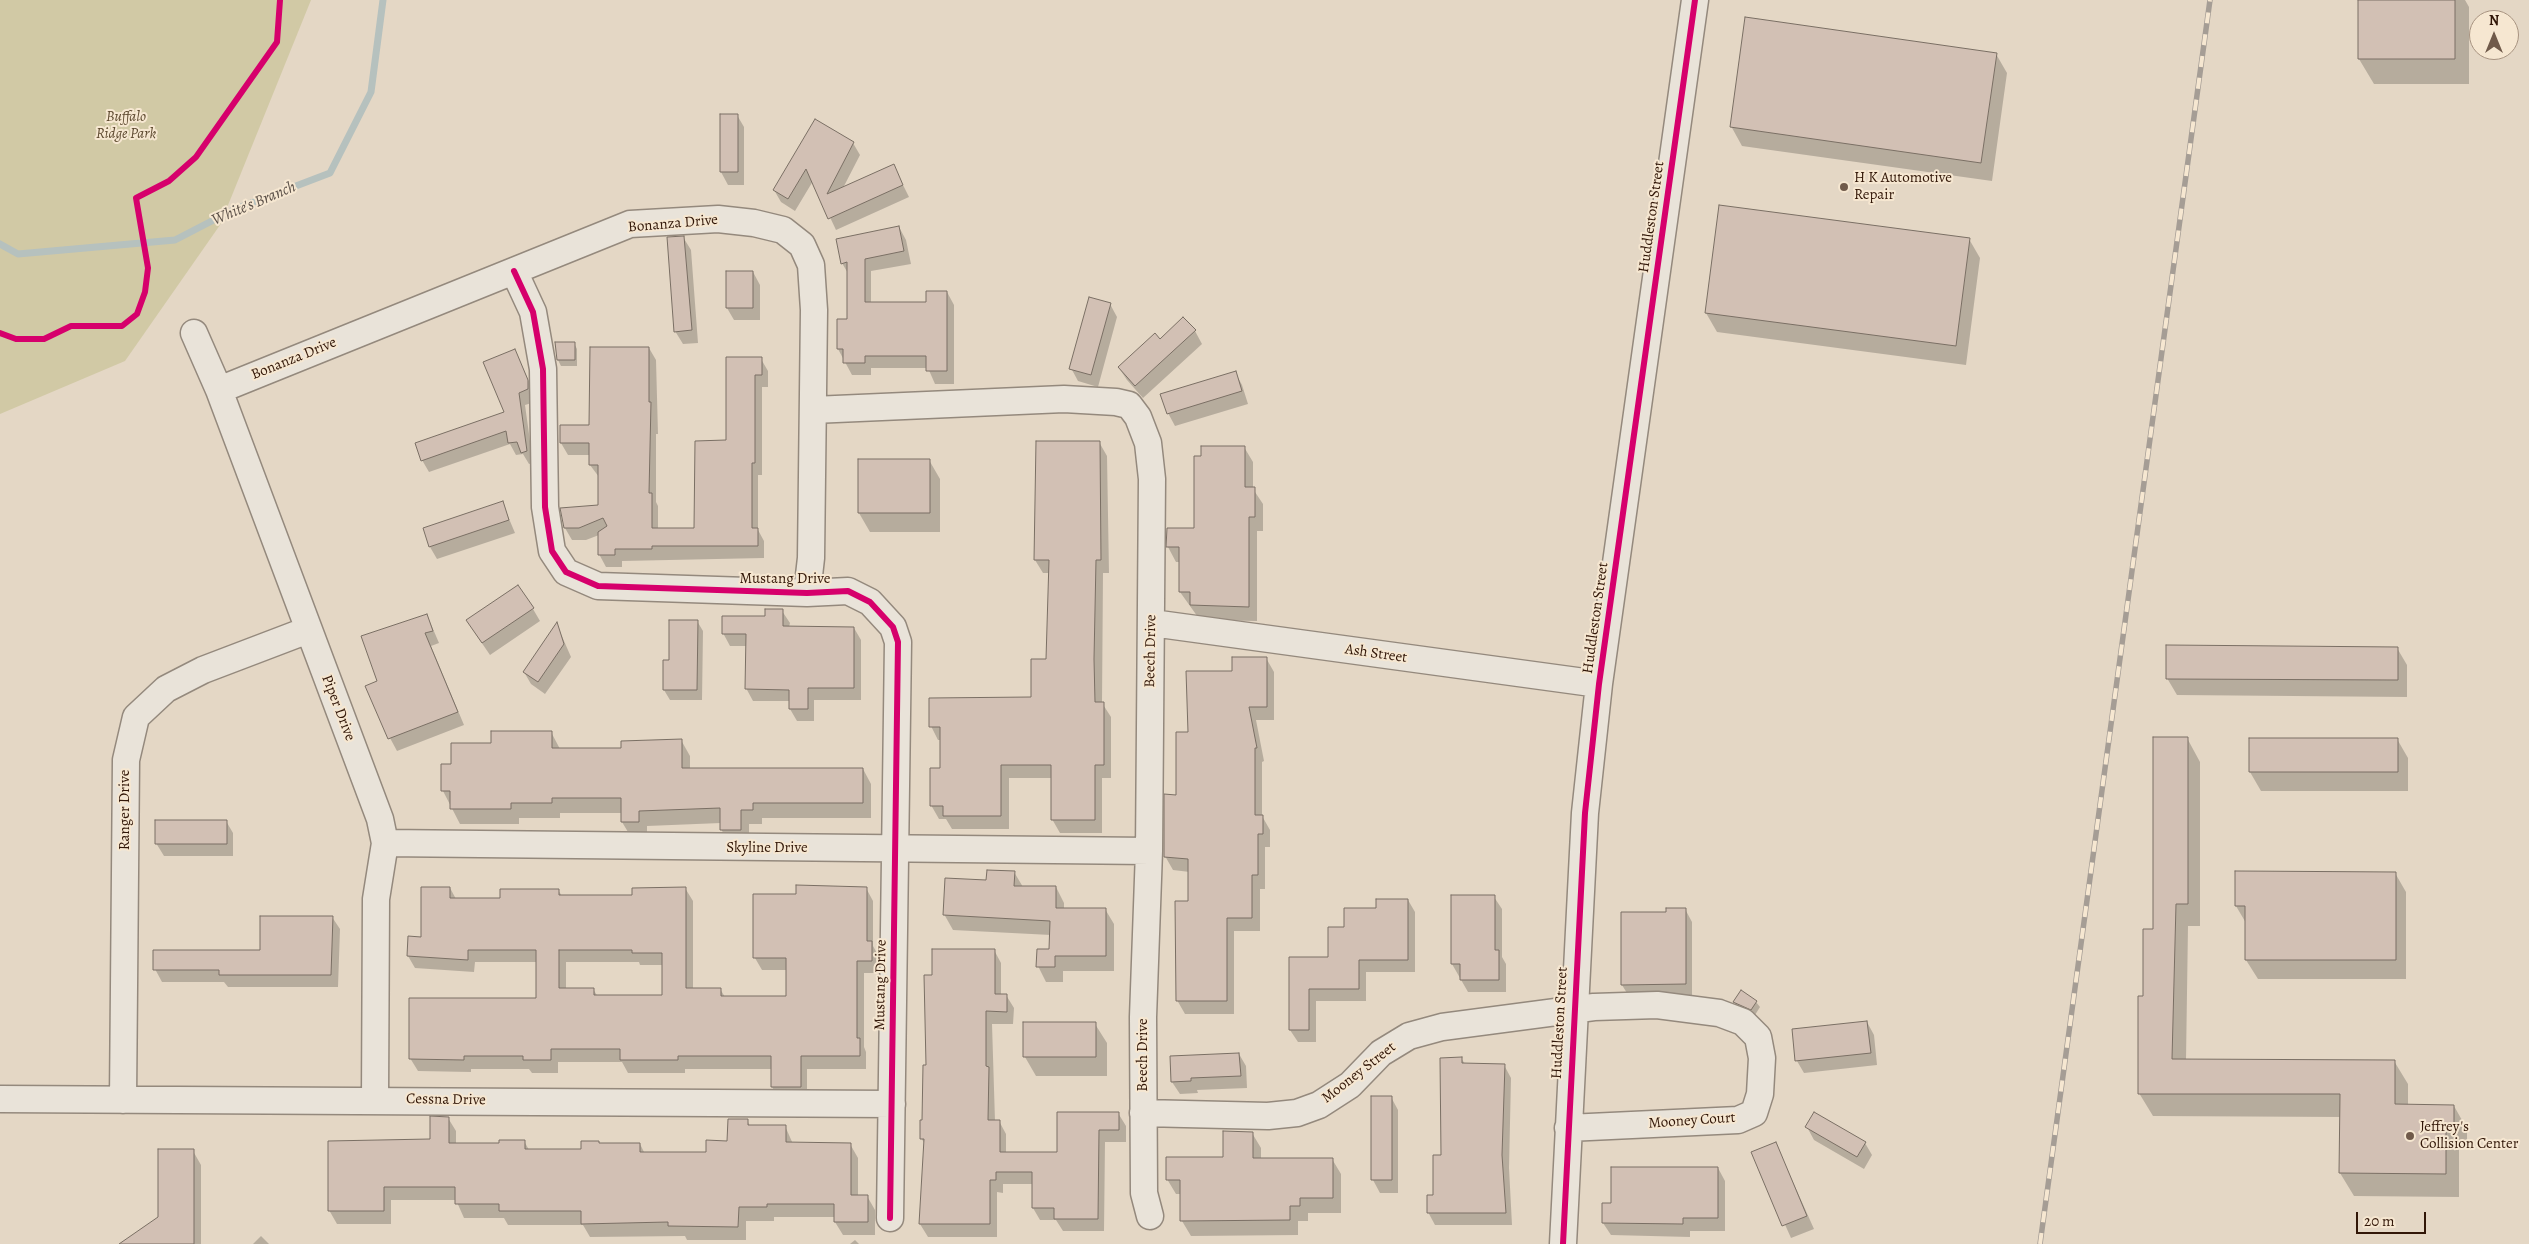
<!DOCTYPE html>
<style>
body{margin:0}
#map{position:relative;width:2529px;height:1244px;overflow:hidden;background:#e4d7c5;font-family:Alegreya,serif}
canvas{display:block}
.north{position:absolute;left:2469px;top:10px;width:50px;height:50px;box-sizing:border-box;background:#f6e7d1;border:1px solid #a79380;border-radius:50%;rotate:0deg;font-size:14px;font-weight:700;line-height:20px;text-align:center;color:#311607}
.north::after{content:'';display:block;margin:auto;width:18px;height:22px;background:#705a4a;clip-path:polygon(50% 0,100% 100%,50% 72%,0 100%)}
.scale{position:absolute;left:2356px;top:1212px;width:70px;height:22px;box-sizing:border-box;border:2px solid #311607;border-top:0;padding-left:6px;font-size:15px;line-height:18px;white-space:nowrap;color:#311607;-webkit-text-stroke:4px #f6e7d1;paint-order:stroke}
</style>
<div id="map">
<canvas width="2529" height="1244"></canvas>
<div class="north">N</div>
<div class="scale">20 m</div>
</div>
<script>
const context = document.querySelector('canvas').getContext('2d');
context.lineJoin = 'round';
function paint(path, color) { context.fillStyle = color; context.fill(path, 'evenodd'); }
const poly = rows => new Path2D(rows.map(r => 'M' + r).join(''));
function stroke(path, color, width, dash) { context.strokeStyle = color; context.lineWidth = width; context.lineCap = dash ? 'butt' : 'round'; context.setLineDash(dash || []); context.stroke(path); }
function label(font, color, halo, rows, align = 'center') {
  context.font = font + ' Alegreya,serif'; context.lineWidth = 4; context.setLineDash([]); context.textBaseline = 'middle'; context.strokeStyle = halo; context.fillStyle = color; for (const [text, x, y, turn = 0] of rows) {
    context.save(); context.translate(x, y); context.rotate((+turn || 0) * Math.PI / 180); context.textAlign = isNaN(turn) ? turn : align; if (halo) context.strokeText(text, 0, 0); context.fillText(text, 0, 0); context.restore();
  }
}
paint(poly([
 [0,0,311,0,220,225,125,361,0,414]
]), '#d1c9a5');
paint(poly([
 [2359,0,2465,0,2469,7,2469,84,2374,84,2359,59],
 [1996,54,2007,73,1992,181,1742,146,1731,126],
 [721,115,737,115,744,127,744,185,728,185,721,172],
 [816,121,853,143,860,155,843,188,893,165,909,197,836,230,813,181,795,211,781,202,774,190],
 [899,227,906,240,911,264,871,271,871,303,928,303,947,292,954,305,954,384,935,384,928,368,871,368,871,375,852,375,838,349,849,320,849,275,842,263],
 [683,237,691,250,698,343,683,344,675,331],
 [1969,239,1980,258,1966,365,1717,332,1706,313],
 [753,272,760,285,760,320,734,320,727,308],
 [1110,304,1117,317,1098,387,1078,381,1071,368],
 [1195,331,1202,344,1143,398,1127,380,1119,368,1159,341],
 [556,343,574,343,577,349,577,366,561,366,558,360],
 [649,348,656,360,658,434,656,434,656,502,658,506,658,529,695,529,727,441,761,359,768,371,768,387,762,387,762,475,758,475,758,530,764,541,764,558,622,561,622,567,606,567,599,554,599,535,586,540,572,540,565,528,599,507,599,477,590,465,590,455,568,455,561,443,590,426],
 [515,350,534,393,535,402,525,405,533,463,529,464,523,454,516,455,510,444,429,472,422,460,506,413],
 [1235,372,1242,385,1248,404,1175,426,1168,413],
 [1099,442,1107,456,1109,573,1103,573,1102,703,1111,717,1111,778,1102,778,1102,833,1060,833,1052,819,1052,778,1009,778,1009,829,952,829,946,819,939,819,931,805,942,769,942,740,938,740,931,726,1032,699,1048,661,1050,573,1043,573,1035,560],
 [1244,447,1253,462,1253,489,1263,504,1263,531,1257,531,1257,621,1200,620,1180,592,1180,562,1176,562,1168,547,1195,529],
 [929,460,940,479,940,532,870,532,859,513],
 [502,502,515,533,437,559,430,547],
 [533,609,540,621,490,655,475,633],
 [782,611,790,623,789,627,854,628,861,640,861,700,814,700,814,721,797,721,790,709,790,701,753,701,746,688,747,646,730,646,723,633],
 [427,615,439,643,431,646,464,725,397,751,390,738,378,682],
 [697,621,703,631,702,700,670,700,664,690,670,661],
 [557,625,571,657,545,694,531,684,524,672],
 [2397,648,2407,665,2407,697,2177,695,2167,678],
 [1266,658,1274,672,1274,720,1256,720,1264,761,1262,762,1262,816,1270,830,1270,847,1265,847,1265,889,1260,889,1260,931,1234,931,1234,1014,1185,1014,1177,1000,1190,902,1190,872,1173,870,1165,856,1190,733,1233,672],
 [551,732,560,749,622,749,681,740,690,756,690,769,863,769,871,784,871,818,762,818,762,824,749,824,749,845,730,845,721,829,721,823,647,826,647,837,631,837,622,822,622,813,560,813,560,818,519,818,519,824,460,824,443,791,453,765,492,744],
 [2187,738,2200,762,2200,926,2188,926,2186,1060,2394,1061,2408,1084,2408,1106,2454,1106,2467,1129,2467,1147,2459,1147,2459,1197,2354,1196,2340,1173,2341,1117,2153,1116,2139,1093,2145,997],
 [2397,739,2408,758,2408,791,2261,791,2250,772],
 [226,821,233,833,233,856,164,856,156,843],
 [1014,872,1023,887,1056,887,1064,903,1064,909,1105,909,1114,924,1114,971,1063,971,1063,982,1046,982,1038,966,1051,950,1051,935,953,930,944,914,988,881],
 [2395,873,2406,892,2406,979,2258,979,2246,960,2246,923,2236,906],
 [450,888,456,899,502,899,558,890,562,896,633,896,685,888,693,901,693,989,720,989,725,997,787,997,787,970,762,970,755,958,797,895,866,888,873,901,873,946,878,955,878,973,864,973,864,1047,866,1052,866,1069,807,1069,807,1100,780,1100,772,1087,772,1069,685,1069,685,1073,628,1073,622,1062,558,1062,558,1073,532,1073,529,1069,471,1069,471,1072,418,1071,410,1058,537,1000,537,962,475,962,474,972,415,968,408,956,422,939],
 [566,962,639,962,640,965,663,965,663,997,598,997,593,989,566,989],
 [1494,897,1502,909,1502,957,1506,964,1506,992,1468,992,1452,964],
 [1408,900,1415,912,1415,972,1366,972,1366,1001,1316,1001,1316,1042,1298,1042,1290,1030,1290,959,1329,959,1345,928,1377,909],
 [1685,909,1692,922,1692,996,1630,998,1622,985,1667,914],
 [332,917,340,929,338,987,228,987,224,982,162,982,155,969,261,951],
 [994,950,1001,963,1001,995,1006,995,1014,1008,1013,1024,992,1024,995,1121,999,1121,1006,1134,1006,1153,1058,1153,1118,1113,1126,1126,1126,1142,1105,1142,1104,1231,1063,1231,1056,1220,1040,1220,1033,1208,1033,1184,1003,1184,1003,1193,997,1192,997,1237,928,1237,920,1224,925,1144,921,1138,933,976],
 [1734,1002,1756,1002,1760,1007,1755,1015,1738,1008],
 [1867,1022,1874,1035,1877,1065,1804,1073,1797,1061],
 [1095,1024,1107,1043,1107,1076,1036,1076,1025,1057],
 [1239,1054,1246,1066,1247,1088,1197,1090,1198,1093,1180,1094,1172,1082],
 [1461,1058,1465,1064,1504,1065,1511,1078,1509,1168,1512,1225,1435,1225,1428,1212,1434,1196],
 [1391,1097,1398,1110,1398,1193,1380,1193,1373,1180],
 [448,1118,456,1131,456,1144,500,1144,524,1141,529,1150,582,1150,599,1142,600,1144,640,1144,645,1154,708,1154,729,1142,747,1120,750,1126,785,1126,793,1144,850,1144,858,1158,858,1196,867,1196,875,1210,875,1235,843,1235,835,1222,835,1217,774,1217,774,1221,746,1221,746,1240,687,1240,685,1236,590,1237,583,1225,508,1225,504,1218,464,1218,456,1200,391,1200,391,1224,337,1224,329,1210,432,1141],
 [1807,1127,1865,1143,1872,1155,1864,1169,1814,1140],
 [1252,1133,1261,1148,1261,1159,1332,1159,1341,1174,1341,1213,1308,1213,1308,1221,1298,1221,1298,1235,1191,1236,1182,1221,1182,1194,1176,1194,1167,1179,1224,1159],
 [1776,1144,1814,1229,1791,1238,1753,1153],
 [193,1151,201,1165,201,1244,121,1244,159,1218],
 [1718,1168,1725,1181,1725,1231,1690,1231,1690,1237,1611,1235,1603,1223,1613,1204],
 [261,1236,269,1244,253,1244],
 [855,1240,859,1244,850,1244]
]), '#0003');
stroke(poly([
 [0,244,18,254,175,240,233,210,330,173,371,92,383,0]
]), '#b6c1be', 7);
const building = poly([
 [2358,0,2455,0,2455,59,2358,59,2358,0],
 [1745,17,1997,53,1981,163,1730,127,1745,17],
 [720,114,738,114,738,172,720,172,720,114],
 [815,119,854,142,827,194,894,164,903,185,828,219,806,169,788,199,773,190,815,119],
 [1719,205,1970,238,1956,346,1705,313,1719,205],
 [899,226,904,251,865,259,865,302,926,302,926,291,947,291,947,371,926,371,926,356,865,356,865,363,843,363,843,349,837,349,837,319,847,319,847,262,841,264,836,239,899,226],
 [684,236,692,330,674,332,667,237,684,236],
 [726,271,753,271,753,308,726,308,726,271],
 [1089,297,1111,303,1091,375,1069,369,1089,297],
 [1183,317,1196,330,1135,386,1118,367,1155,333,1160,339,1183,317],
 [555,342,575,342,575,360,557,360,555,342],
 [590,347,649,347,649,402,651,402,649,493,652,493,652,528,694,528,695,441,726,440,726,357,762,357,762,375,755,375,755,463,752,463,752,528,758,528,758,546,652,546,652,549,615,549,615,555,598,555,598,532,607,526,603,518,579,528,564,528,560,508,598,505,598,465,589,465,589,443,560,443,560,425,589,425,590,347],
 [515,349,528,380,528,389,519,393,527,451,521,453,517,442,508,443,506,431,421,461,415,443,504,412,483,362,515,349],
 [1236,371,1242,391,1167,414,1160,394,1236,371],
 [1036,441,1100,441,1101,560,1096,560,1094,659,1095,702,1104,702,1104,765,1095,765,1095,820,1051,820,1051,765,1001,765,1001,816,943,816,943,806,930,806,930,768,940,768,940,727,929,727,929,698,1031,697,1031,659,1046,659,1049,560,1034,560,1036,441],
 [1201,446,1245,446,1245,487,1255,487,1255,517,1249,517,1249,607,1190,605,1190,592,1179,592,1179,547,1166,547,1167,528,1194,528,1194,456,1201,456,1201,446],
 [858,459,930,459,930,513,858,513,858,459],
 [503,501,509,520,429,547,423,528,503,501],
 [518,585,534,608,482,643,466,620,518,585],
 [765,609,783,609,783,626,854,627,854,688,808,688,808,709,789,709,789,690,745,689,746,634,722,634,722,616,765,616,765,609],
 [427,614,433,631,425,633,458,712,388,739,365,686,377,681,361,636,427,614],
 [669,620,698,620,697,690,663,690,663,660,669,660,669,620],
 [557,622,564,644,538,682,523,672,557,622],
 [2166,645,2398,647,2398,680,2166,679,2166,645],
 [1232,657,1267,657,1267,707,1249,707,1257,748,1255,748,1255,815,1263,815,1263,834,1258,834,1258,875,1252,875,1252,918,1227,918,1227,1001,1176,1001,1175,901,1188,901,1188,859,1164,857,1164,794,1176,795,1176,732,1188,732,1186,671,1232,671,1232,657],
 [491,731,552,731,552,748,621,748,621,741,682,739,682,768,863,768,863,803,753,803,753,810,741,810,741,830,720,830,720,808,639,811,639,822,621,822,621,798,552,798,552,803,511,803,511,809,450,809,450,791,441,791,441,764,451,764,451,743,491,743,491,731],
 [2153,737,2188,737,2188,904,2176,904,2172,1059,2395,1060,2395,1104,2454,1105,2454,1125,2446,1125,2446,1174,2339,1173,2340,1094,2138,1094,2138,996,2143,996,2143,929,2153,929,2153,737],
 [2249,738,2398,738,2398,772,2249,772,2249,738],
 [155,820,227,820,227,844,155,844,155,820],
 [987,870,1015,871,1014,886,1056,886,1056,908,1106,908,1106,956,1055,956,1055,967,1036,967,1037,949,1049,949,1050,921,943,915,945,878,986,880,987,870],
 [2235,871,2396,872,2396,960,2245,960,2245,906,2235,906,2235,871],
 [796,885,867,887,867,941,872,941,872,961,857,961,857,1038,860,1038,860,1056,801,1056,801,1087,771,1087,771,1056,678,1056,678,1060,620,1060,620,1049,551,1049,551,1060,523,1060,523,1056,464,1056,464,1060,409,1059,409,998,536,998,536,950,468,950,468,960,407,956,408,936,421,937,421,887,450,887,450,898,500,898,500,889,559,889,559,895,632,895,632,888,686,887,686,988,721,988,721,996,786,996,786,958,753,958,753,894,796,894,796,885],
 [559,950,632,950,632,953,662,953,662,995,594,995,594,988,559,988,559,950],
 [1451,895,1495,895,1495,950,1499,950,1499,980,1460,980,1460,964,1451,964,1451,895],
 [1376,899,1408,899,1408,960,1359,960,1359,989,1309,989,1309,1030,1289,1030,1289,957,1328,957,1328,927,1344,927,1344,908,1376,908,1376,899],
 [1666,908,1686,908,1686,984,1621,985,1621,912,1666,912,1666,908],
 [260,916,333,916,331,975,219,975,219,970,153,970,153,950,260,950,260,916],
 [932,949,995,949,995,994,1007,994,1007,1012,986,1011,986,1066,989,1067,988,1120,1000,1120,1000,1152,1057,1152,1057,1112,1119,1112,1119,1130,1099,1130,1098,1219,1054,1219,1054,1208,1032,1208,1032,1172,996,1172,996,1180,990,1180,990,1224,919,1224,924,1139,920,1139,920,1120,922,1120,923,1065,926,1065,924,975,932,975,932,949],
 [1741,990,1757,1001,1751,1010,1733,1002,1741,990],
 [1867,1021,1871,1053,1795,1061,1792,1029,1867,1021],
 [1023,1022,1096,1022,1096,1057,1023,1057,1023,1022],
 [1239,1053,1241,1076,1191,1078,1191,1081,1171,1082,1170,1056,1239,1053],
 [1462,1057,1462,1063,1505,1064,1502,1155,1506,1213,1427,1213,1427,1195,1433,1195,1433,1155,1441,1155,1440,1058,1462,1057],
 [1371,1096,1392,1096,1392,1180,1371,1180,1371,1096],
 [1814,1112,1866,1142,1857,1157,1805,1127,1814,1112],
 [430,1116,449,1117,449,1143,499,1143,499,1140,525,1140,525,1149,581,1149,581,1141,599,1141,599,1143,640,1143,640,1152,706,1152,706,1140,727,1141,728,1119,748,1119,748,1125,786,1125,786,1142,851,1143,851,1195,868,1195,868,1222,834,1222,834,1204,767,1204,767,1207,739,1207,738,1227,668,1226,668,1222,581,1224,581,1211,499,1211,499,1204,455,1204,455,1187,384,1187,384,1211,328,1211,328,1141,430,1139,430,1116],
 [1223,1131,1253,1132,1253,1158,1333,1158,1333,1198,1300,1198,1300,1206,1290,1206,1290,1220,1180,1221,1180,1180,1166,1180,1166,1157,1223,1157,1223,1131],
 [1776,1142,1807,1216,1782,1226,1751,1152,1776,1142],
 [158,1149,194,1149,194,1244,119,1244,158,1217,158,1149],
 [1611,1167,1718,1167,1718,1218,1683,1218,1683,1224,1602,1223,1602,1203,1611,1203,1611,1167]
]);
paint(building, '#d2c0b4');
stroke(building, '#7a6f64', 1);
const minor = poly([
 [514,271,533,312,543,369,545,507,552,551,566,572,598,586,807,593,848,591,870,602,893,627,898,642,890,1218],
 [194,333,219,390,380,819,385,843,376,899,375,1099],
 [219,390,630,224,718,219,754,223,783,230,802,245,811,265,814,310,811,558,807,593],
 [813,410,1064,399,1116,402,1129,405,1138,417,1148,443,1152,479,1149,851,1143,1017,1144,1193,1150,1216],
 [1152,623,1599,684],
 [385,843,1149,851],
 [0,1099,892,1104],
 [123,1100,126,760,136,717,166,689,203,670,308,630],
 [1143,1113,1268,1116,1297,1113,1319,1105,1350,1085,1381,1053,1409,1036,1442,1027,1594,1007,1657,1005,1719,1013,1743,1022,1758,1037,1762,1058,1760,1094,1754,1113,1738,1120,1568,1128],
 [1563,1244,1585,813,1599,684,1695,0]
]);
stroke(minor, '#94897d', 29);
stroke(minor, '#e9e3d9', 26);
const rail = poly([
 [2040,1244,2210,0]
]);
stroke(rail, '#a59d95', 5.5);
stroke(rail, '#f6e7d1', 4, [11]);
stroke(poly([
 [514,271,533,312,543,369,545,507,552,551,566,572,598,586,807,593,848,591,870,602,893,627,898,642,890,1218],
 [0,333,16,339,44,339,71,326,122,326,137,314,145,292,148,268,136,198,169,181,196,157,277,42,280,0],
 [1563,1244,1585,813,1599,684,1695,0]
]), '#d6006c', 6);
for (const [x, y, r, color] of [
 [1844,187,5,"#705a4a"],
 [2410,1136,5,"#705a4a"]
]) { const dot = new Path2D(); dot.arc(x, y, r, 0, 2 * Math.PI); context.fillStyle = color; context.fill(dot); stroke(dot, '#f6e7d1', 2); }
label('italic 15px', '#5c482e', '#f6e7d1', [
 ["Buffalo",126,117],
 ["Ridge Park",126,134]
]);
label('15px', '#311607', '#f6e7d1', [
 ["H K Automotive",1854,178],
 ["Repair",1854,195],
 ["Jeffrey's",2420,1127],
 ["Collision Center",2420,1144]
], 'left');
label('15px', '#311607', '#f6e7d1', [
 ["Huddleston Street",1652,217,-82],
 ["Bonanza Drive",673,224,-5],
 ["Bonanza Drive",294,359,-22],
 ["Mustang Drive",785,579],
 ["Huddleston Street",1596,618,-82],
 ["Beech Drive",1151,651,-89],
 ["Ash Street",1376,654,8],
 ["Piper Drive",338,708,69],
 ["Ranger Drive",125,810,-90],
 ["Skyline Drive",767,848],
 ["Mustang Drive",881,985,-89],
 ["Huddleston Street",1560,1023,-87],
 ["Beech Drive",1143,1055,-90],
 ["Mooney Street",1359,1073,-38],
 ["Cessna Drive",446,1100,1],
 ["Mooney Court",1692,1121,-4]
]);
label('italic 16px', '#594e46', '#f6e7d1', [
 ["White's Branch",254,204,-23]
]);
</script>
